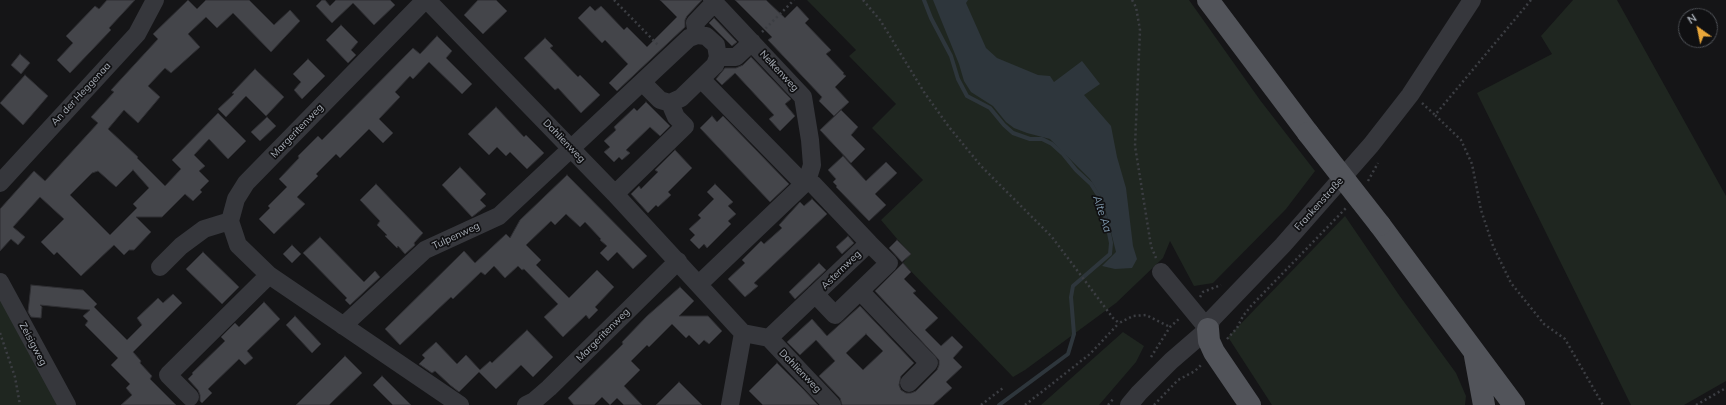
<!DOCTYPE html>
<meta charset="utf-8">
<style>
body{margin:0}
#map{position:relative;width:1726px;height:405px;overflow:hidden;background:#151517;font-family:Mulish,sans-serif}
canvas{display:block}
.north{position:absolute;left:1678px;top:8px;width:40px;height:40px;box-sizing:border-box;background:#101012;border:1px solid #4c4f54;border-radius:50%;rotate:327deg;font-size:11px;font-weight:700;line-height:16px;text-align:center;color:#a7adb6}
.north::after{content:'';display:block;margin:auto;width:14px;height:18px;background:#eaa73a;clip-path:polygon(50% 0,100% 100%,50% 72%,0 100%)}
</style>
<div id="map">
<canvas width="1726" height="405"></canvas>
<div class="north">N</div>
</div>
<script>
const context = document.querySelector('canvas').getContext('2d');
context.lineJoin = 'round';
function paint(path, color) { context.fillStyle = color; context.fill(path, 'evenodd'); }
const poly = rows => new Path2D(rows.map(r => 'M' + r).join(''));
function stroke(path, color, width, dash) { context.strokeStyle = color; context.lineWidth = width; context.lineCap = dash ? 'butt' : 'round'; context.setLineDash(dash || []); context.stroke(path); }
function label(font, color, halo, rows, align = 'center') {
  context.font = font + ' Mulish,sans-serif'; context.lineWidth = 3.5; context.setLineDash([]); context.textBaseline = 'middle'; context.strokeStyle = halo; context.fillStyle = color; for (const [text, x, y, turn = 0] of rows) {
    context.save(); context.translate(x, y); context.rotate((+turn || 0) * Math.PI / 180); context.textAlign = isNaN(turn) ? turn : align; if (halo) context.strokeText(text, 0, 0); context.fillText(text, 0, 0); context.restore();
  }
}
paint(poly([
 [807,0,1189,0,1260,100,1315,171,1286,209,1213,283,1194,286,1170,241,1163,258,1116,303,1025,370,1013,377,903,263,910,254,881,220,923,180,872,128,896,104,849,56,856,50],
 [1573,0,1617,0,1726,196,1726,381,1684,405,1631,405,1477,93,1552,54,1541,36],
 [1345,216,1399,295,1456,373,1466,396,1465,405,1272,405,1228,337],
 [0,297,58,405,0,405],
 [1123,332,1144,346,1136,362,1099,405,1041,405]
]), '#1f2620');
paint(poly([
 [933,0,968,0,966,3,986,48,997,58,1038,75,1050,76,1054,82,1082,61,1100,84,1084,95,1111,126,1117,157,1126,188,1133,246,1137,259,1132,268,1115,269,1102,266,1116,252,1103,200,1090,179,1050,139,1027,133,1014,128,1006,122,993,106,971,92,964,81,959,64]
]), '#2e363c');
stroke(poly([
 [924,0,931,18,951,56,958,79,967,96,990,108,1004,125,1013,133,1030,139,1042,139,1052,144,1063,154,1076,170,1091,184,1098,195,1107,223,1111,243,1110,254,1073,286,1071,297,1074,334,1068,354,999,405]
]), '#2e363c', 4);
const building = poly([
 [107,0,135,0,109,28,111,30,70,73,57,60,73,43,66,36,95,6,99,9,107,0],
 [188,0,197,9,206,0,249,0,274,25,290,10,300,21,271,52,233,13,217,28,206,17,188,34,200,47,171,73,165,68,148,86,160,97,138,123,124,110,108,129,138,157,137,158,165,186,181,169,172,160,218,113,246,141,228,159,209,139,194,155,205,166,199,171,209,181,200,190,202,192,193,201,185,194,162,217,136,217,151,232,134,250,129,250,124,255,114,245,81,276,57,252,54,255,41,242,64,219,40,197,13,227,25,237,18,245,11,239,0,251,0,209,34,171,45,181,98,123,91,117,114,92,111,90,158,39,153,34,188,0],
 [133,170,149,188,133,204,137,208,110,235,70,195,92,173,98,171,116,187,133,170],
 [322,0,325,0,330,6,336,0,390,0,395,5,374,25,353,3,332,23,316,6,322,0],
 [478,0,496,0,507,11,483,34,464,15,478,0],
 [660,0,702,0,687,16,685,20,685,27,617,91,609,83,628,64,605,40,602,43,578,18,590,6,595,11,601,6,624,30,627,27,647,47,677,17,660,0],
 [735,0,766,0,785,18,797,6,809,19,805,23,831,50,826,54,844,73,843,74,846,76,835,87,849,102,834,116,819,101,822,97,768,40,772,37,735,0],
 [714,18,737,42,732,46,709,23,714,18],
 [341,25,358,42,351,50,356,55,348,63,326,40,341,25],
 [437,36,452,51,446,58,472,84,462,94,429,62,413,79,410,76,395,92,400,97,379,119,393,133,383,143,369,129,340,158,336,154,316,174,318,176,297,197,305,204,274,234,259,219,270,208,268,206,287,187,279,179,299,158,298,156,318,136,322,140,413,48,420,54,437,36],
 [545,38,553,46,550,48,578,77,580,75,600,95,581,113,558,88,555,90,524,58,545,38],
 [20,54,30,63,21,74,11,65,20,54],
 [751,57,791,99,785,104,795,116,780,131,769,119,774,115,735,73,722,85,716,79,725,68,736,68,743,65,751,57],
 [308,59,325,76,302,99,294,90,301,82,293,74,308,59],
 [255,69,284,97,266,116,246,96,226,117,218,109,234,94,232,93,255,69],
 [25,75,48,96,23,125,0,103,25,75],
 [646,102,670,126,660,136,650,127,626,150,630,153,622,160,619,157,614,162,604,152,610,147,604,141,616,130,614,127,634,108,637,111,646,102],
 [496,107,524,137,526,135,544,153,527,169,510,152,506,156,497,147,489,155,468,134,496,107],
 [841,110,858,127,851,135,865,149,851,163,820,130,841,110],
 [712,116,717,122,723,116,789,184,770,202,700,128,712,116],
 [267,117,276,126,260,141,251,132,267,117],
 [675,150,692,168,668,192,671,195,658,207,656,205,648,213,631,194,639,186,641,189,658,172,655,170,675,150],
 [843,156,866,181,886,162,897,173,875,194,886,205,869,221,836,187,837,186,833,182,836,179,828,170,843,156],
 [460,167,486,194,480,200,486,206,472,217,442,185,460,167],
 [567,175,647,256,633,269,617,252,608,261,600,253,607,246,600,240,601,239,585,222,580,227,566,214,555,225,551,221,526,245,541,260,536,265,569,298,597,270,614,287,595,307,598,310,589,319,586,315,563,337,544,317,558,304,524,269,522,270,518,266,505,278,494,266,485,275,481,272,453,299,451,297,400,345,385,329,464,251,475,263,506,234,510,238,520,220,567,175],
 [376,184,423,233,414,243,415,245,405,254,398,246,397,248,385,236,387,235,377,225,380,221,360,200,376,184],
 [715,184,733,202,728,206,736,214,728,221,731,224,707,248,704,244,699,249,690,240,695,235,689,229,701,218,698,215,714,199,707,192,715,184],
 [812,199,827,214,754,283,758,286,745,297,728,279,745,263,742,260,761,241,764,244,782,228,779,225,800,202,804,206,812,199],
 [848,236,854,243,842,254,836,247,848,236],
 [320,237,364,282,375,271,380,277,350,305,345,300,347,298,303,253,320,237],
 [897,240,911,254,902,262,889,248,897,240],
 [292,245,301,254,292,263,283,254,292,245],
 [203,252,239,287,222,304,186,269,203,252],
 [819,263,826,270,795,299,789,292,819,263],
 [903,263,911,272,904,279,916,291,913,293,938,318,925,330,941,346,952,336,963,347,953,358,962,367,946,382,952,388,933,405,842,405,840,398,819,376,835,361,816,340,800,355,787,342,812,319,827,336,860,306,914,363,901,376,899,385,901,390,906,393,911,393,916,391,937,370,939,365,939,360,875,291,903,263],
 [866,334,883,351,863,370,846,353,866,334],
 [31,285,83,290,97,304,94,307,127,340,142,325,137,318,158,298,163,303,173,294,182,303,133,352,141,361,140,363,152,376,150,379,176,405,121,405,132,395,126,388,130,384,111,365,118,358,85,325,88,321,83,316,90,310,40,305,42,307,41,318,31,317,28,312,31,285],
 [680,287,694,301,679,316,708,316,722,331,709,344,704,340,699,345,689,335,686,338,672,324,649,347,647,345,631,361,640,370,624,386,642,405,624,405,617,398,610,405,602,397,594,405,574,405,568,398,623,344,622,342,647,316,680,287],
 [264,302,280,319,247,351,253,358,245,365,239,359,208,389,212,393,202,403,200,401,200,395,198,390,188,379,193,374,192,373,225,341,221,337,235,323,239,327,264,302],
 [295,316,321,344,312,353,286,325,295,316],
 [527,330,553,357,533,377,521,365,496,389,479,372,459,392,450,385,435,371,432,373,419,364,425,358,422,355,436,342,457,364,466,355,480,370,490,361,492,363,527,330],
 [345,356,362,373,329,405,296,405,345,356],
 [777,363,804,390,818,405,763,405,749,391,777,363],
 [382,376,411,405,393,405,373,385,382,376],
 [679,382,702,405,656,405,679,382]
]);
paint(building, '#44454a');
stroke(building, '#2f2f33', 1);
stroke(poly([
 [614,0,658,45],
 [863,0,880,20,924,92,949,127,981,166,1052,237,1113,318,1119,323,1133,316,1146,315,1170,327],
 [1132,0,1136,7,1140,30,1135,146,1151,246,1156,258],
 [1531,0,1435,115,1461,140,1472,164,1481,210,1493,246,1511,283,1544,324,1565,339,1603,405],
 [762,32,794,0],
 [1422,103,1435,115],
 [1368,181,1378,163],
 [1200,297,1203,292,1221,285],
 [0,333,15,377,20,405],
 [1227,339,1237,328,1243,316,1251,306,1346,208],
 [1151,357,1170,327,1180,318],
 [981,405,1003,388],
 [1025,405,1090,354,1119,323],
 [1108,405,1114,398],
 [1154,405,1178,380,1195,371,1201,365],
 [1696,405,1726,388]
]), '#3c3e43', 2.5, [2, 3]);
stroke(poly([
 [425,0,246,183,236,199,230,221,238,245,269,275,460,405],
 [427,0,615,194,743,333,769,338,832,405],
 [697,35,695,23,714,3],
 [718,57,736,57,752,42],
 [701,79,798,178,813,184,869,243],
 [0,183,137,34,155,0],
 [615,194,685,126,676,117,670,103],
 [160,267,181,246,204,229,230,221],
 [0,282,67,405],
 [699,284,807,181,812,165,810,140,803,97,712,0],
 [860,291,929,363,909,383],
 [343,326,425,250,499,216,689,38,697,35,706,36,716,45,718,57,715,65,681,98,670,103,660,100,642,82],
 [1208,329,1212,319,1283,245,1371,145,1410,95,1472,0],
 [769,338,869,243,889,263,835,315,815,294],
 [190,397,168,375,269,275],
 [526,405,534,401,549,388,678,261],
 [730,405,743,333],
 [1129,405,1139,393,1171,361,1208,329,1161,272]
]), '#36373c', 18);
stroke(poly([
 [1208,0,1308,133],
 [1380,225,1514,405],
 [1208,329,1209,341,1214,352,1250,405],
 [1475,356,1484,405]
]), '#52545a', 22);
stroke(poly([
 [1308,133,1380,225]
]), '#52545a', 22);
label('10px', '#a7adb6', '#101012', [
 ["Nelkenweg",779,71,47],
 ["An der Heggenaa",81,94,-47],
 ["Margeritenweg",297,131,-46],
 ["Dahlienweg",564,141,46],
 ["Frankenstraße",1319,204,-48],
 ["Tulpenweg",456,236,-25],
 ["Asternweg",841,270,-44],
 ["Margeritenweg",603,335,-45],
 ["Zeisigweg",33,344,62],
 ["Dahlienweg",800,371,46]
]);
label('italic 11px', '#809bb0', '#101012', [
 ["Alte Aa",1102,214,72]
]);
</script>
